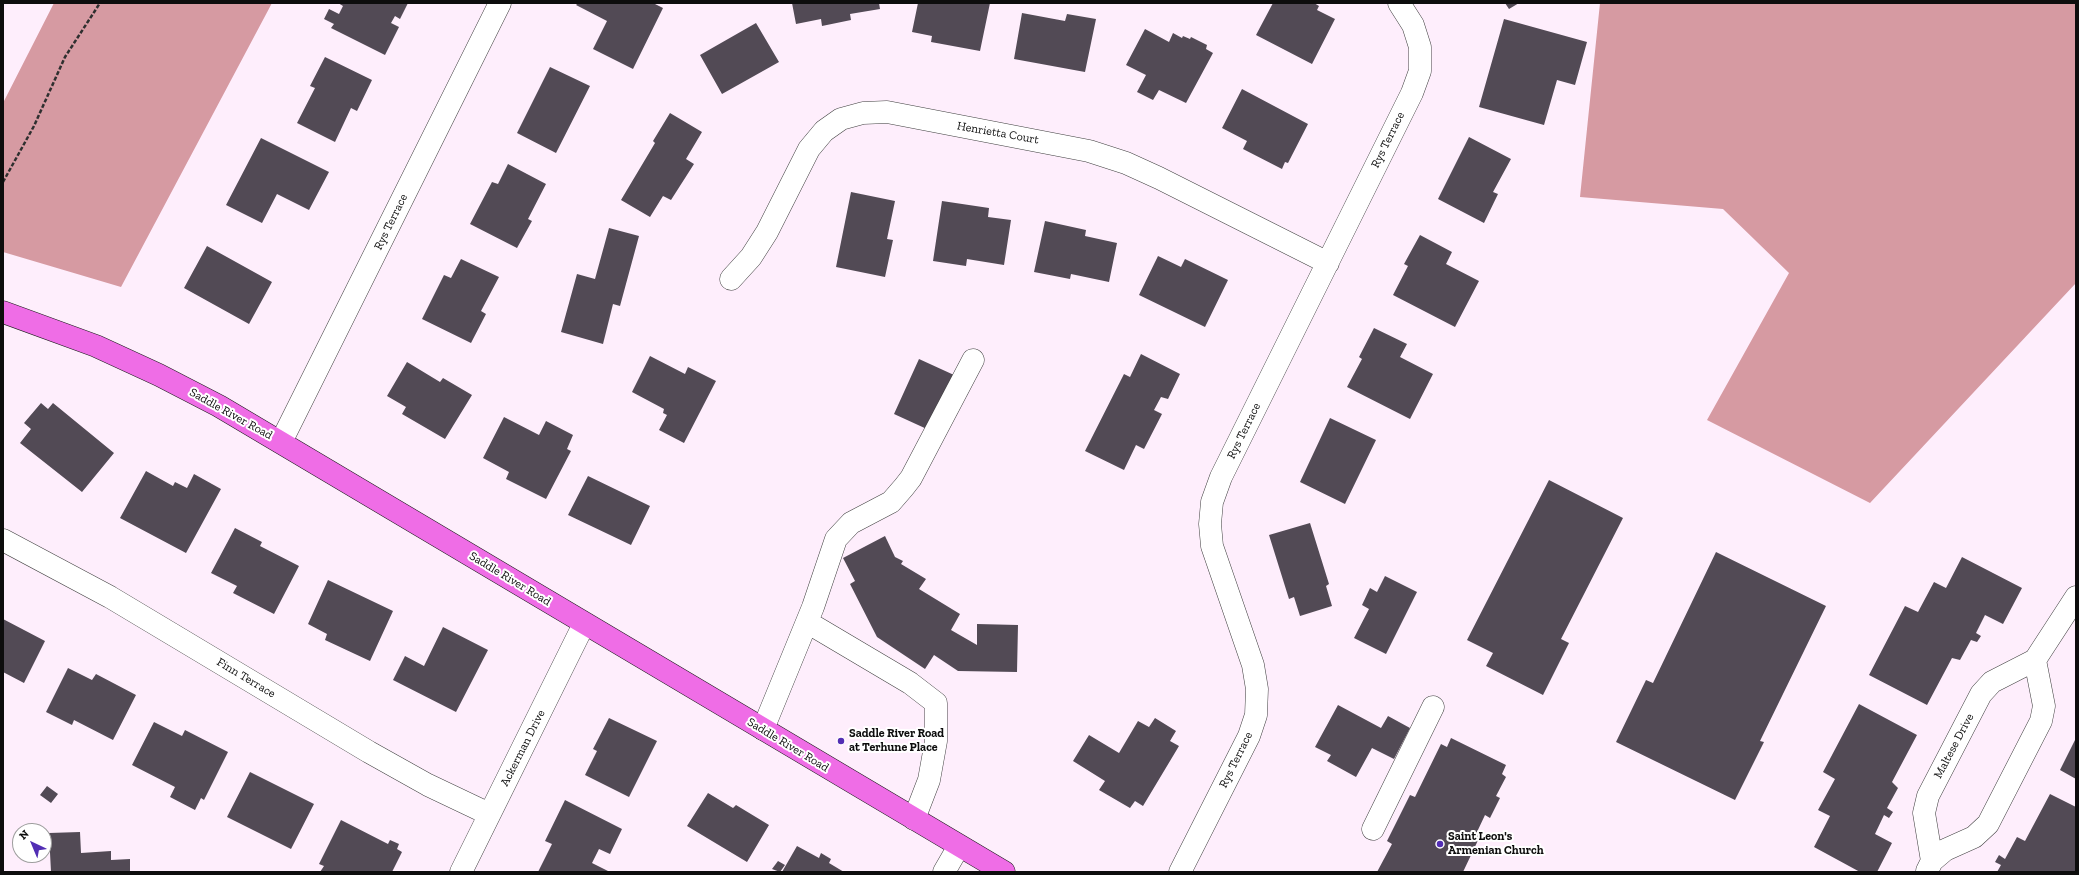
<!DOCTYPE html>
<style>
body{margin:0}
#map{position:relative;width:2079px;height:875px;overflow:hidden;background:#feeefc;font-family:"Zilla Slab",serif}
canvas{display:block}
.frame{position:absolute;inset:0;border:4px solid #0d0d0d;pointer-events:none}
.north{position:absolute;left:12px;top:823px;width:40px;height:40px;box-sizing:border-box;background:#fff;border:1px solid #9e9e9e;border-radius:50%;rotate:316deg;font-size:11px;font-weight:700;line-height:16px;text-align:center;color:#0d0d0d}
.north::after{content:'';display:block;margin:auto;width:14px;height:18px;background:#522eb4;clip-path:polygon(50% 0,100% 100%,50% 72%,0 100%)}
</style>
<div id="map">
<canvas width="2079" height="875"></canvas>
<div class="frame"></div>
<div class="north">N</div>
</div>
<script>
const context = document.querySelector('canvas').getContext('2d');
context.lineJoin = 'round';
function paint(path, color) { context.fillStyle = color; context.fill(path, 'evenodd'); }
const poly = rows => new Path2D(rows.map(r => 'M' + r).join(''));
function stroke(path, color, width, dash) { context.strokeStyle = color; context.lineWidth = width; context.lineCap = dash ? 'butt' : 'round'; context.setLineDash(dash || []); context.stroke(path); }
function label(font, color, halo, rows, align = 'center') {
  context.font = font + ' "Zilla Slab",serif'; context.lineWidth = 4; context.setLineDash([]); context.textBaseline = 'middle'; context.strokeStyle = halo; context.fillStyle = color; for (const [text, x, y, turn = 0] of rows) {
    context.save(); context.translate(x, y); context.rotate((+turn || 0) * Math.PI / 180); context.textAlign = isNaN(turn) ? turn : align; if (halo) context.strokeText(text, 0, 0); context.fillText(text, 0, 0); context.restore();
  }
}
paint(poly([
 [54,3,272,3,121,287,3,252,3,103],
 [1600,3,2076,3,2076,283,1870,503,1707,420,1789,273,1723,209,1580,197]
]), '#d69aa2');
paint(poly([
 [338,3,408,3,400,19,395,16,391,23,399,27,385,55,331,28,334,24,324,19,329,9,339,14,343,6],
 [578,3,653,3,663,8,633,69,593,49,607,21,576,5],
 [792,3,879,3,880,9,850,14,851,20,822,26,821,19,796,24],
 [918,3,990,3,980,51,931,42,932,36,912,32],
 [1273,3,1314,3,1319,6,1317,10,1335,19,1312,64,1256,35],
 [1505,3,1519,3,1509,9],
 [1022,13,1065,21,1067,14,1096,19,1085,72,1014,59],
 [1504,19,1587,42,1575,85,1557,80,1544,125,1479,107],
 [756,23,779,62,722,94,700,55],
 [1145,29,1169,42,1173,33,1182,38,1183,36,1190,39,1191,37,1207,45,1206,49,1213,53,1186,103,1159,90,1153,100,1137,92,1146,75,1126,65],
 [325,57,372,80,357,111,351,108,335,142,297,123,315,88,310,86],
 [550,67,590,86,556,153,517,133],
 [1242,89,1308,124,1288,163,1285,162,1282,169,1243,149,1247,141,1222,128],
 [670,113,702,132,686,159,694,164,671,200,663,196,650,217,621,200,655,143,653,141],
 [1469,137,1511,159,1493,192,1498,194,1484,223,1438,199],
 [261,138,329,172,309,210,277,194,262,223,226,205],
 [508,164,546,184,528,219,532,221,517,248,470,224,492,182,498,184],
 [851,192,895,201,887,239,893,240,885,277,836,267],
 [942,201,989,208,988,217,1011,220,1004,265,967,259,966,266,933,261],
 [1045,221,1086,230,1085,236,1117,243,1109,282,1071,274,1070,279,1034,272],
 [609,228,639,236,620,306,613,304,603,344,561,332,577,274,595,279],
 [1420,235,1452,252,1446,264,1479,281,1455,327,1393,295,1408,266,1404,264],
 [207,246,272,282,249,324,184,288],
 [1158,256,1181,267,1185,259,1228,280,1205,327,1139,295],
 [461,259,499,277,481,311,486,314,471,343,422,319,444,275,451,278],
 [1374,328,1407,344,1400,357,1433,374,1410,419,1347,387,1362,359,1359,357],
 [1141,354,1180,374,1168,399,1161,397,1154,410,1162,414,1144,449,1136,445,1124,470,1085,451,1124,374,1130,377],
 [650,356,685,374,688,367,716,381,684,443,659,430,667,415,663,413,664,409,632,392],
 [919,359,954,375,929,430,894,414],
 [407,362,440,382,443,378,472,395,445,439,402,414,406,407,387,396],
 [41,403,48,409,53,403,114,453,82,492,20,443,31,429,24,423],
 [504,417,539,435,546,421,573,435,567,449,571,451,546,499,506,479,509,472,483,458],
 [1330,418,1376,440,1345,504,1300,482],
 [146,471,173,486,175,482,187,488,194,474,221,489,186,553,120,518],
 [588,476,650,506,631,545,568,515],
 [1549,480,1623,518,1561,639,1569,643,1543,695,1486,666,1493,653,1467,640],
 [1310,523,1329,584,1326,586,1332,606,1300,616,1294,597,1289,599,1269,535],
 [235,528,262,542,260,546,299,566,274,614,233,593,237,586,211,573],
 [885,536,895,557,903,561,901,564,926,579,919,589,960,614,951,630,977,645,977,624,1018,625,1017,672,958,671,934,655,925,669,877,637,850,584,855,581,843,558],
 [1716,552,1826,606,1760,741,1764,742,1735,800,1616,742,1646,680,1653,683],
 [1962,557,2022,588,2003,624,1985,615,1976,633,1981,636,1977,642,1971,640,1960,660,1952,658,1927,705,1869,675,1905,606,1918,612,1934,582,1946,588],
 [1385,576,1417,592,1386,654,1354,638,1369,609,1362,605,1370,588,1377,592],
 [328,580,393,611,370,661,325,640,327,634,308,624],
 [3,619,45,641,24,683,3,672],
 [443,627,488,650,456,712,393,680,405,656,424,666],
 [68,668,92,680,96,674,136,695,113,740,74,720,72,725,46,712],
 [1859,704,1917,735,1892,782,1898,788,1887,808,1893,812,1889,818,1884,815,1875,834,1892,843,1877,872,1860,872,1814,847,1830,816,1818,810,1835,779,1823,772],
 [1338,705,1381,728,1388,716,1410,728,1394,759,1372,748,1356,777,1327,761,1331,755,1315,747],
 [609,718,657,741,629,797,585,775,597,751,593,749],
 [1155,718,1176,731,1170,741,1179,746,1143,806,1135,801,1130,808,1099,790,1105,781,1073,761,1089,735,1119,753,1138,721,1149,727],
 [154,722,182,736,185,730,228,752,204,800,201,798,195,810,170,797,175,787,132,765],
 [1451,738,1506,765,1502,774,1506,777,1496,796,1500,798,1490,818,1485,815,1477,832,1481,834,1463,872,1377,872,1392,844,1387,841,1410,795,1415,797,1441,744,1447,747],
 [2076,738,2076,779,2060,770],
 [250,772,314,804,291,849,227,817],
 [47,786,58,794,51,803,40,795],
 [708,793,733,808,736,805,769,825,747,862,687,826],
 [2050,794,2076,807,2076,872,1997,872,2001,865,1995,862,1999,855,2005,859,2017,837,2025,841],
 [565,800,622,829,610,854,599,849,592,863,610,872,538,872,552,844,545,841],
 [341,820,388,844,390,840,399,844,397,849,402,852,392,872,320,872,324,866,319,864],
 [80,832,81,853,111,851,111,860,130,859,130,872,51,872,49,833],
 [797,846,819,858,821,853,831,859,829,863,844,872,782,872],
 [778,861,785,865,780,872,772,869]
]), '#524a55');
const minor = poly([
 [731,279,751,257,767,232,809,149,824,131,841,119,863,113,887,112,1089,151,1126,163,1159,178,1328,263],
 [281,442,500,3],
 [3,540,110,597,369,752,428,785,489,814],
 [807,622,910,683,936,703,936,741,929,780,914,819],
 [763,729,813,607,836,539,851,523,891,502,904,487,911,478,973,360],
 [1373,829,1433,707],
 [1932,861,1924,813,1928,796,1981,694,1992,682,2035,660,2076,597],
 [1927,871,1932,861,1945,850,1974,837,1988,824,2041,721,2044,706,2035,660],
 [461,872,584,624],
 [944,872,959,846],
 [1180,872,1249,736,1256,715,1257,689,1253,665,1212,546,1210,524,1212,502,1221,477,1412,93,1420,71,1420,47,1413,25,1399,3]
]);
const major = poly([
 [3,312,96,346,159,375,219,406,1004,872]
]);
stroke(minor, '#404040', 23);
stroke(major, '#1e1e1e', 23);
stroke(poly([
 [3,182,34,126,65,57,100,3]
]), '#2f2f2f', 2.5, [4, 2]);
stroke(minor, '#fff', 22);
stroke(major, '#ef6de6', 22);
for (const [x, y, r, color] of [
 [841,741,4,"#522eb4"],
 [1440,844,4,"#522eb4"]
]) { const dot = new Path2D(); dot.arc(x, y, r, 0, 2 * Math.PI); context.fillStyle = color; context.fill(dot); stroke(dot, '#fff', 1.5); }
label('12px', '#0d0d0d', '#fff', [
 ["Henrietta Court",998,133,10],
 ["Rys Terrace",1388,140,-64],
 ["Rys Terrace",391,222,-64],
 ["Saddle River Road",231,414,29],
 ["Rys Terrace",1244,431,-64],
 ["Saddle River Road",510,579,31],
 ["Finn Terrace",246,678,31],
 ["Saddle River Road",788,745,31],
 ["Maltese Drive",1954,746,-62],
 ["Ackerman Drive",523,748,-63],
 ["Rys Terrace",1236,760,-64]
]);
label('bold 12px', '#0d0d0d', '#fff', [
 ["Saddle River Road",849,734],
 ["at Terhune Place",849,748],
 ["Saint Leon's",1448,837],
 ["Armenian Church",1448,851]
], 'left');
</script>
